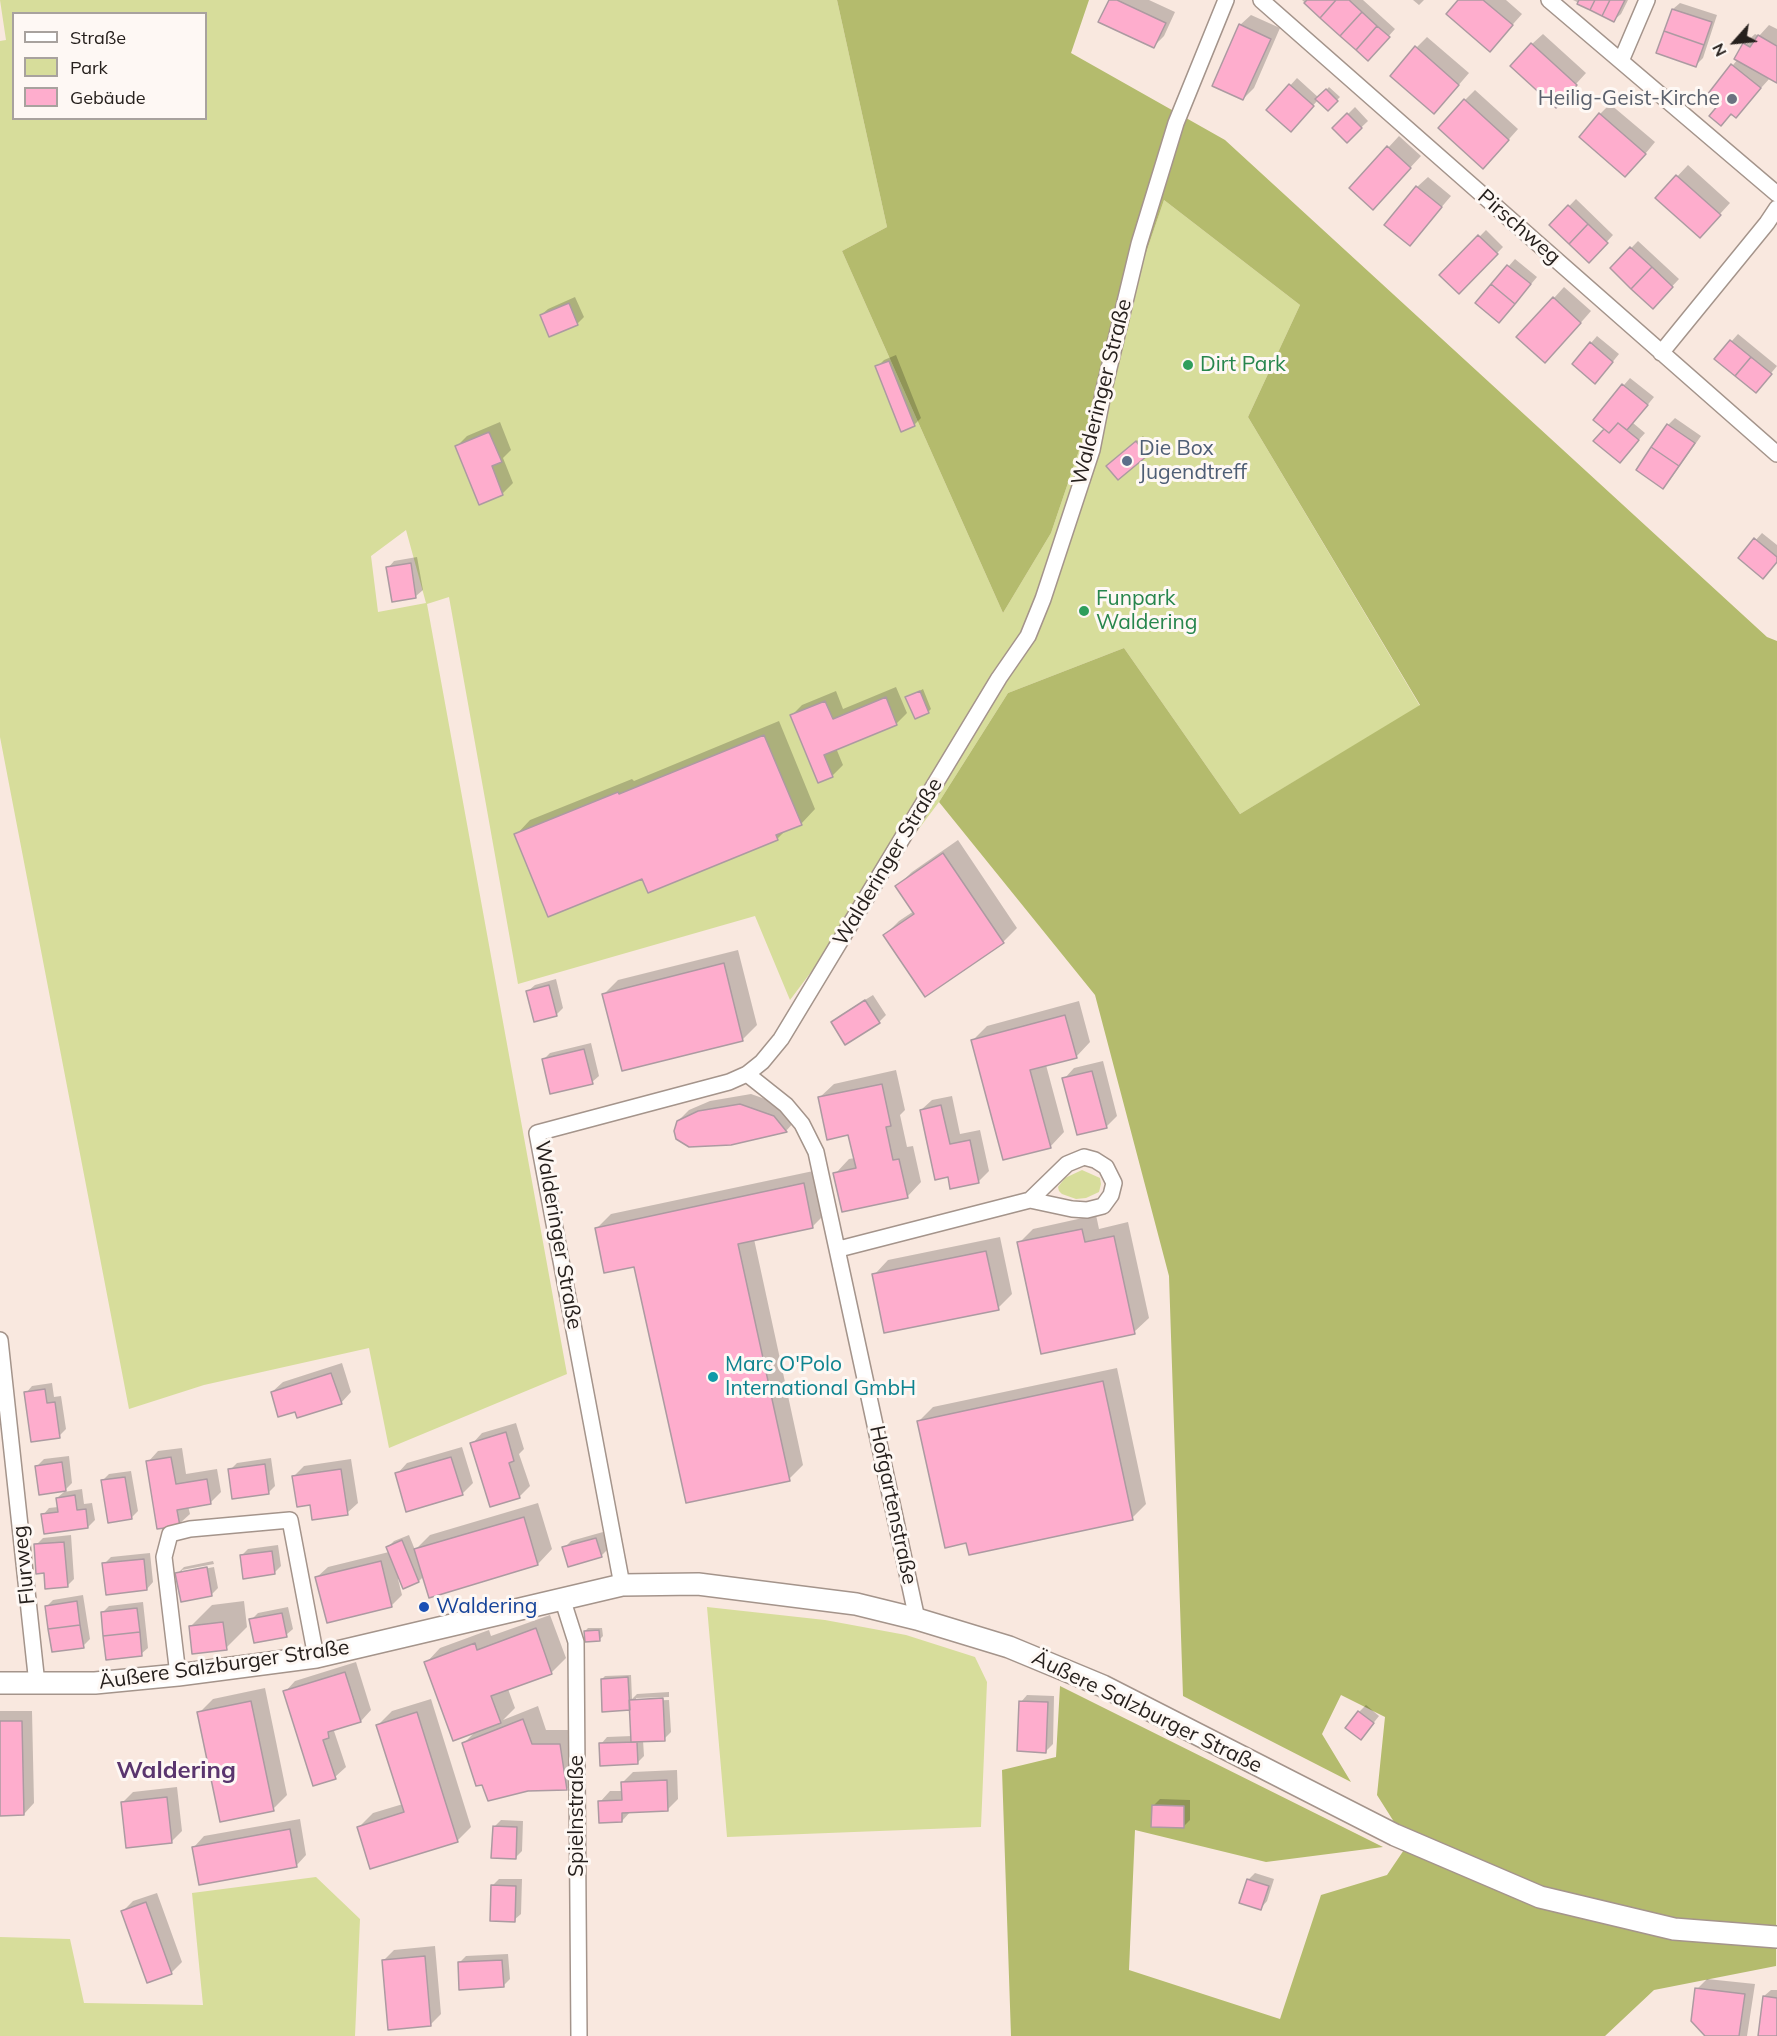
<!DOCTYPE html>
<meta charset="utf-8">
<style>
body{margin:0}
#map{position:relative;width:1777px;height:2036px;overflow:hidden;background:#f9e8df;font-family:Mulish,sans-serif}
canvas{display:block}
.legend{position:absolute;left:12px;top:12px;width:195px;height:108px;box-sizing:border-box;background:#fef8f4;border:2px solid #a8a29e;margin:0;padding:8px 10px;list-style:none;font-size:18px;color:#26201d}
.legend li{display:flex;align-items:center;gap:12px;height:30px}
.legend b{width:30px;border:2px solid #a8a29e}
.north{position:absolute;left:1705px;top:12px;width:60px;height:60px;-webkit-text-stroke:4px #fef8f4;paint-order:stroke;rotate:243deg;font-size:16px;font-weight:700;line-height:24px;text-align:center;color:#26201d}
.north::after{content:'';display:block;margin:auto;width:21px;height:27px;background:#26201d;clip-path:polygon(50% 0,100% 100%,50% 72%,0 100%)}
</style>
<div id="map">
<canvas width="1777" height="2036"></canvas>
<ul class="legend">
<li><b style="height:8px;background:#fff"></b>Straße</li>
<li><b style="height:16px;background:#d7dd9b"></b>Park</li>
<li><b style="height:16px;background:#feadcd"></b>Gebäude</li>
</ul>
<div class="north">N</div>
</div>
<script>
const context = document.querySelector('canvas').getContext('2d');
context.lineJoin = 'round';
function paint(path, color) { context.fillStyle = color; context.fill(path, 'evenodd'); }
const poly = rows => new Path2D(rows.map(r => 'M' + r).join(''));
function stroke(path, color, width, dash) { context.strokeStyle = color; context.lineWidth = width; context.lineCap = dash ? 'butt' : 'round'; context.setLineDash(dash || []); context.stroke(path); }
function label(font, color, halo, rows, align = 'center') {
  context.font = font + ' Mulish,sans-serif'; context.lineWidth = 6; context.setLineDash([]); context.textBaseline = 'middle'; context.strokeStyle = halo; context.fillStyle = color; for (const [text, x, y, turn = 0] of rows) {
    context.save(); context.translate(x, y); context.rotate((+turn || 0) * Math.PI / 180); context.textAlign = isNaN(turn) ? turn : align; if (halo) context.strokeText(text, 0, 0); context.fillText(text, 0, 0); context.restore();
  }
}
paint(poly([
 [0,0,837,0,887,227,842,251,1003,613,1051,533,1164,200,1300,305,1248,417,1420,706,1240,814,1124,648,1008,693,939,802,790,1000,755,916,518,984,449,597,427,604,567,1374,389,1448,369,1348,204,1385,129,1409,0,737,0,41,6,40],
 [14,14,206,14,206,118,14,118],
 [406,530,426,603,378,612,371,556],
 [1082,1170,1100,1178,1101,1184,1099,1192,1086,1198,1076,1199,1062,1194,1059,1191,1058,1187,1065,1178],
 [707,1607,825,1620,906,1635,975,1657,987,1682,981,1827,727,1837],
 [316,1877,360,1919,355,2036,0,2036,0,1937,70,1939,84,2003,203,2005,192,1893]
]), '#d7dd9b');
paint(poly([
 [837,0,1089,0,1071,53,1225,140,1767,637,1777,641,1776,1966,1654,1990,1605,2036,1011,2036,1002,1770,1056,1757,1060,1686,1383,1847,1266,1862,1135,1830,1129,1970,1280,2019,1321,1895,1387,1875,1408,1844,1377,1795,1385,1717,1341,1695,1322,1734,1351,1782,1183,1696,1169,1276,1095,995,939,802,1008,693,1124,648,1240,814,1420,705,1248,417,1300,305,1164,200,1051,533,1003,613,842,251,887,227]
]), '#b4bb6d');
paint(poly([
 [1110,0,1149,0,1175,12,1164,36,1154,46],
 [1302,0,1363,0,1395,29,1368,59],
 [1413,0,1424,0,1419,5],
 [1460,0,1506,0,1522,14,1490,50],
 [1573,0,1628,0,1621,14,1614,20],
 [1680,3,1717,15,1703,58,1696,65,1673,9],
 [1251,15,1280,28,1254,88,1243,99,1240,25],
 [1769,25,1777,29,1777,82,1770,78,1736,116,1709,94,1738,59,1744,44,1755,34,1759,36],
 [1543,34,1586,73,1566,95,1532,44],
 [1427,37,1469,73,1444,102,1417,47],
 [1297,78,1319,98,1329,87,1340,97,1328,109,1318,100,1297,123,1268,110],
 [1475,90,1518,129,1494,156,1465,100],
 [1610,104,1655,142,1636,165,1600,114],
 [1355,107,1368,121,1347,141,1334,128],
 [1399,136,1421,156,1383,197,1351,188],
 [1688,165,1730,203,1710,225,1657,198],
 [1428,177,1451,196,1410,244,1417,187],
 [1576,199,1613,235,1589,261,1551,225],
 [1486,230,1503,247,1459,292,1442,275],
 [1638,241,1679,279,1653,307,1612,268],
 [1515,259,1537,277,1505,315,1477,303],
 [1564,287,1591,311,1556,351,1554,298],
 [575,297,584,317,577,324,541,315,548,309],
 [1738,334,1777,366,1762,384,1716,359],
 [1597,336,1619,354,1602,375,1591,343],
 [896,355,921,418,914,425,877,367,884,360],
 [1630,378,1654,397,1633,423,1645,433,1620,461,1596,441,1606,428,1595,419],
 [1675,418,1701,436,1670,480,1663,487,1668,425],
 [500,422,511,450,503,458,513,483,503,493,480,503,457,446,467,436],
 [1143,436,1153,448,1118,478,1115,459],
 [1762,533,1777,545,1777,561,1740,558],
 [417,557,423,590,416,596,388,568,394,561],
 [896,687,907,713,896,724,836,748,843,765,832,776,792,715,802,705,836,691,843,709],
 [923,689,931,709,928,712,907,698],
 [779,721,815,809,801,824,786,830,777,839,643,877,516,835,530,820,632,779,634,781],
 [958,840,1017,928,1003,942,885,935,899,921,914,911,897,886,912,872],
 [738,950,757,1025,743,1039,604,994,618,980],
 [556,979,563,1008,556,1015,528,991,535,985],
 [873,995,886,1015,879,1022,833,1022,839,1016],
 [1079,1001,1090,1042,1076,1057,1046,1065,1064,1132,1050,1147,973,1040,987,1026],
 [591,1043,599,1076,592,1082,543,1060,550,1053],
 [1103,1061,1117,1116,1107,1126,1078,1134,1064,1079,1074,1068],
 [896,1070,905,1110,900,1115,907,1147,913,1146,921,1182,907,1197,835,1174,849,1159,855,1158,850,1133,819,1098,834,1084],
 [751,1094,785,1106,796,1120,786,1131,678,1121,689,1110,710,1101],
 [952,1096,960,1134,980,1130,989,1171,978,1182,949,1175,921,1110,932,1100],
 [818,1170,827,1212,813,1226,754,1239,803,1465,789,1479,636,1265,596,1229,611,1214],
 [1096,1215,1099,1229,1128,1222,1149,1318,1134,1332,1019,1243,1033,1229],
 [1000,1237,1012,1294,998,1308,874,1275,888,1260],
 [342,1363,351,1392,341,1403,296,1410,272,1392,283,1382],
 [1117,1368,1146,1504,1132,1518,919,1421,933,1407],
 [52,1383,54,1397,61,1396,66,1429,59,1436,26,1393,32,1386],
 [516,1423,524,1449,519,1454,530,1486,519,1497,472,1444,482,1433],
 [462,1447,473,1483,462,1494,397,1474,407,1463],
 [182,1448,186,1474,217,1469,221,1492,210,1503,188,1506,190,1514,179,1524,148,1462,158,1451],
 [69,1456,72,1483,65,1490,37,1466,44,1459],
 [271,1458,275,1486,268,1493,230,1470,237,1463],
 [351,1459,358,1503,347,1513,311,1503,294,1476,304,1466],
 [131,1471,138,1511,131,1518,102,1481,109,1474],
 [82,1489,84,1504,92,1503,95,1520,88,1527,43,1515,49,1508,58,1507,57,1498,64,1492],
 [538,1503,552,1549,538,1564,424,1576,419,1581,400,1578,398,1579,402,1595,392,1605,328,1621,317,1577,328,1567,389,1552,387,1548,394,1541,409,1535,415,1550,430,1535],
 [603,1532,608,1549,601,1556,564,1548,571,1541],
 [71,1535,74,1579,67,1586,46,1572,36,1545,43,1538],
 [278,1545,281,1566,274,1573,241,1556,248,1549],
 [150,1553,153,1582,147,1589,104,1564,111,1557],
 [213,1561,214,1564,182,1570,182,1573,214,1567,218,1588,211,1595,177,1574,184,1567],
 [83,1595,90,1639,83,1646,46,1607,53,1600],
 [244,1601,247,1627,226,1648,191,1626,212,1605],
 [143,1602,148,1648,141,1654,102,1613,109,1606],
 [288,1607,293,1629,286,1635,251,1620,258,1613],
 [550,1615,566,1658,551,1673,508,1689,515,1708,503,1720,538,1706,546,1730,574,1730,581,1774,567,1789,463,1744,476,1731,426,1663,440,1648,489,1630,491,1636],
 [588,1628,602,1628,603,1636,600,1639,585,1631],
 [356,1662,371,1710,361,1721,337,1728,334,1731,346,1767,335,1777,285,1692,295,1681],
 [631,1675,632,1699,637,1694,669,1692,669,1697,636,1698,636,1701,669,1700,671,1732,664,1739,643,1740,644,1756,637,1763,601,1744,607,1737,632,1736,631,1709,602,1679,605,1676],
 [265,1688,287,1795,273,1809,199,1713,213,1699],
 [1027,1695,1054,1696,1053,1744,1046,1751,1021,1702],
 [431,1699,471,1827,457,1841,359,1827,373,1813,403,1804,378,1725,392,1711],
 [1366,1705,1379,1716,1367,1731,1359,1712],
 [0,1711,32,1711,34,1803,24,1814,0,1814],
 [677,1770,678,1799,668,1809,631,1811,622,1821,600,1802,610,1791,623,1791,622,1783,633,1772],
 [177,1787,182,1831,171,1842,123,1802,133,1792],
 [1160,1799,1190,1800,1190,1820,1183,1827,1153,1806],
 [300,1819,306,1855,296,1866,194,1847,204,1836],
 [501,1820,523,1821,522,1851,515,1858,495,1826],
 [1255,1873,1274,1879,1267,1901,1261,1908,1248,1880],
 [499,1879,522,1879,521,1914,514,1920,492,1886],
 [157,1893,182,1962,171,1973,123,1911,133,1901],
 [435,1946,441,2014,430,2025,384,1960,394,1950],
 [508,1954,510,1979,503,1986,459,1963,466,1956],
 [1707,1979,1755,1984,1747,2036,1707,2036,1697,1989],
 [1771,1990,1777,1990,1777,2036,1760,2036,1764,1996]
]), '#0003');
const building = poly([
 [1109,0,1117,0,1166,23,1154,48,1098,22,1109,0],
 [1307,0,1336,0,1320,18,1304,3,1307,0],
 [1336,0,1349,0,1362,12,1340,36,1320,18,1336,0],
 [1458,0,1483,0,1513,25,1490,52,1446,14,1458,0],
 [1579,0,1595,0,1590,10,1577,4,1579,0],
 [1595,0,1610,0,1602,16,1590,10,1595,0],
 [1610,0,1625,0,1614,22,1602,16,1610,0],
 [1672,9,1712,22,1704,45,1664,31,1672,9],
 [1362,12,1377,26,1356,50,1340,36,1362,12],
 [1239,24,1271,39,1243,100,1212,86,1239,24],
 [1377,26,1390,37,1368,61,1356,50,1377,26],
 [1664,31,1704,45,1696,67,1656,53,1664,31],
 [1758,35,1777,46,1777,83,1734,59,1743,43,1750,47,1758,35],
 [1531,43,1577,85,1556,108,1510,66,1531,43],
 [1415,46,1459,85,1434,114,1390,76,1415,46],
 [1731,64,1761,88,1736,118,1731,114,1721,126,1709,116,1719,104,1707,95,1731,64],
 [1289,84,1314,106,1291,132,1266,110,1289,84],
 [1326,89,1338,101,1328,111,1315,99,1326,89],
 [1464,99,1509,140,1483,169,1438,128,1464,99],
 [1347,113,1362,128,1347,143,1332,128,1347,113],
 [1599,113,1646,154,1625,177,1579,137,1599,113],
 [1387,146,1411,168,1373,210,1349,188,1387,146],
 [1676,175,1721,215,1700,238,1655,198,1676,175],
 [1416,186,1442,207,1410,246,1384,225,1416,186],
 [1568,205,1588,224,1569,244,1549,225,1568,205],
 [1588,224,1608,243,1589,263,1569,244,1588,224],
 [1478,235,1498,254,1459,294,1439,275,1478,235],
 [1630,247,1652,267,1631,289,1610,268,1630,247],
 [1507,265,1531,284,1515,304,1491,284,1507,265],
 [1652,267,1673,287,1653,309,1631,289,1652,267],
 [1491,284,1515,304,1499,323,1475,303,1491,284],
 [1553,297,1581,323,1545,363,1516,337,1553,297],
 [569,303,578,325,549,337,540,315,569,303],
 [1730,340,1751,357,1735,376,1714,359,1730,340],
 [1590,342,1613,362,1595,384,1572,364,1590,342],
 [1751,357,1772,374,1756,393,1735,376,1751,357],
 [889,361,915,426,901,432,875,366,889,361],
 [1622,384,1648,405,1627,430,1618,423,1609,433,1593,420,1622,384],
 [1618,423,1639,440,1620,463,1593,441,1604,429,1609,433,1618,423],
 [1667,424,1695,443,1679,466,1651,447,1667,424],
 [489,432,502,462,492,466,503,495,479,505,455,446,489,432],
 [1136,441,1147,456,1118,480,1106,466,1136,441],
 [1651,447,1679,466,1663,489,1636,470,1651,447],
 [1754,538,1777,557,1777,562,1763,579,1738,558,1754,538],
 [411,563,416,598,392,602,386,567,411,563],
 [920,691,929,713,915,719,905,697,920,691],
 [886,697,897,725,824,755,833,777,818,783,790,715,825,701,833,719,886,697],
 [764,735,802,825,776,835,778,840,648,893,642,879,548,917,514,834,618,792,619,794,764,735],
 [943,853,1004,943,925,997,883,935,914,914,895,886,943,853],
 [724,963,743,1041,622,1071,602,994,724,963],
 [549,985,557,1016,534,1022,526,991,549,985],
 [865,1000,880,1023,845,1045,831,1022,865,1000],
 [1065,1015,1077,1058,1030,1070,1051,1148,1003,1160,971,1040,1065,1015],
 [584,1049,593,1084,550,1094,542,1059,584,1049],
 [1092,1071,1107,1128,1077,1135,1062,1078,1092,1071],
 [882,1084,891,1126,886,1127,893,1160,899,1159,908,1198,842,1212,833,1173,856,1168,848,1135,827,1140,818,1097,882,1084],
 [740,1104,774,1116,787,1132,731,1145,689,1147,676,1139,674,1131,677,1121,698,1111,740,1104],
 [941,1105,950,1144,970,1140,979,1183,950,1189,948,1177,935,1180,920,1110,941,1105],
 [804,1183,813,1228,738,1244,790,1481,686,1503,634,1267,604,1273,595,1228,804,1183],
 [1082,1229,1085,1242,1114,1236,1135,1334,1041,1354,1017,1242,1082,1229],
 [986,1251,999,1310,884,1333,872,1274,986,1251],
 [331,1373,342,1404,297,1418,295,1412,278,1417,271,1392,331,1373],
 [1103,1381,1133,1520,969,1555,966,1543,945,1548,917,1421,1103,1381],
 [45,1389,47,1403,55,1402,60,1438,31,1442,24,1392,45,1389],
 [506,1432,514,1461,509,1463,520,1498,490,1507,470,1443,506,1432],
 [171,1457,176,1484,207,1479,211,1504,177,1510,180,1526,157,1529,146,1461,171,1457],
 [451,1457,463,1495,406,1512,395,1473,451,1457],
 [62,1462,66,1491,39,1495,35,1466,62,1462],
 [265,1464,269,1494,232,1499,228,1469,265,1464],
 [341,1469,348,1515,312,1520,310,1505,297,1507,292,1476,341,1469],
 [125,1477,132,1519,108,1523,101,1480,125,1477],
 [75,1495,77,1510,86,1509,88,1528,44,1534,41,1514,58,1512,56,1498,75,1495],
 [524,1517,538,1565,429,1598,414,1549,524,1517],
 [596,1538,602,1557,568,1567,562,1547,596,1538],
 [402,1540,419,1582,403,1589,386,1547,402,1540],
 [64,1542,68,1587,45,1589,44,1573,36,1574,34,1544,64,1542],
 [272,1551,275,1574,243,1579,240,1555,272,1551],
 [144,1559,147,1590,106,1595,102,1563,144,1559],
 [381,1561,392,1607,327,1623,315,1577,381,1561],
 [207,1567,212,1596,181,1602,175,1573,207,1567],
 [77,1601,80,1625,48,1629,45,1606,77,1601],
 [137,1608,140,1632,103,1636,101,1612,137,1608],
 [282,1613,287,1637,254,1643,249,1619,282,1613],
 [223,1622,227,1650,192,1654,189,1626,223,1622],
 [80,1625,84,1648,52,1652,48,1629,80,1625],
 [536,1628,552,1674,491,1696,501,1723,453,1741,424,1662,475,1643,477,1650,536,1628],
 [599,1630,600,1641,585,1642,584,1631,599,1630],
 [140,1632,142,1656,106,1660,103,1636,140,1632],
 [345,1672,361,1722,328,1732,329,1738,323,1740,336,1779,313,1786,283,1691,345,1672],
 [628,1677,630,1710,602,1712,601,1679,628,1677],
 [663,1698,665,1741,631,1742,629,1700,663,1698],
 [251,1701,274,1811,220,1822,197,1712,251,1701],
 [1019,1701,1048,1702,1046,1753,1017,1751,1019,1701],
 [1358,1711,1374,1723,1361,1740,1345,1728,1358,1711],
 [417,1712,458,1842,370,1869,357,1827,404,1812,376,1725,417,1712],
 [523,1719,532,1744,560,1744,567,1790,528,1791,488,1801,482,1785,476,1786,462,1743,523,1719],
 [0,1721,22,1721,24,1815,0,1816,0,1721],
 [637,1742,638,1764,600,1766,599,1743,637,1742],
 [667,1780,668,1811,622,1813,622,1822,599,1823,598,1801,622,1800,621,1782,667,1780],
 [167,1797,172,1843,126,1848,121,1802,167,1797],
 [1152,1805,1184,1806,1184,1828,1151,1827,1152,1805],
 [493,1826,517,1827,516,1859,491,1858,493,1826],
 [290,1829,297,1867,199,1885,192,1847,290,1829],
 [1247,1879,1269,1886,1261,1910,1239,1903,1247,1879],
 [491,1885,516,1886,515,1922,490,1921,491,1885],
 [146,1902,172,1974,147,1983,121,1911,146,1902],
 [425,1956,431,2026,388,2030,382,1960,425,1956],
 [502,1960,504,1987,459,1990,458,1962,502,1960],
 [1695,1988,1745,1994,1739,2036,1705,2036,1691,2021,1695,1988],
 [1763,1996,1777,1998,1777,2036,1758,2036,1763,1996]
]);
paint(building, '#feadcd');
stroke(building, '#ac9aa1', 1.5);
const street = poly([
 [1261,0,1777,454],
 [1549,0,1777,194],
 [1621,61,1647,0],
 [1661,353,1767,223,1777,208],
 [747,1074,786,1105,802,1124,816,1152,917,1619],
 [839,1249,1030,1200,1072,1209,1087,1210,1103,1206,1111,1195,1114,1183,1106,1167,1095,1160,1084,1157,1067,1164,1030,1200],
 [0,1340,37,1684],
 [622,1585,537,1133,729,1082,747,1074,762,1062,781,1039,999,678,1028,636,1043,599,1092,450,1104,389,1139,244,1176,123,1226,0],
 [562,1598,576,1642,579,2036],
 [178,1675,164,1557,170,1534,190,1529,290,1520,316,1657]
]);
const secondary = poly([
 [0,1683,95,1683,178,1675,316,1657,622,1585,698,1584,856,1604,917,1619,1009,1647,1103,1686,1395,1835,1540,1897,1674,1929,1777,1937]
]);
stroke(street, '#a4948b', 18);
stroke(secondary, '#a4948b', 24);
stroke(street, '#fff', 15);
stroke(secondary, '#fff', 21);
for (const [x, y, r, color] of [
 [1732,99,6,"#6b7280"],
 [1188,365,6,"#2e9e5b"],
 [1127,461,6,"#5c6f8a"],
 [1084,611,6,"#2e9e5b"],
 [713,1377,6,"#0f9aa8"],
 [424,1607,6,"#1a4fb4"]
]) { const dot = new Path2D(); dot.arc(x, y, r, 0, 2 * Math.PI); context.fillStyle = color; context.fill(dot); stroke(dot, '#fef8f4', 2); }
label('21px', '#5b616d', '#fef8f4', [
 ["Heilig-Geist-Kirche",1720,99]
], 'right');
label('21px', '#26201d', '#fef8f4', [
 ["Pirschweg",1519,227,41],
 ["Walderinger Straße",1102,392,-76],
 ["Walderinger Straße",888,862,-59],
 ["Walderinger Straße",558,1235,80],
 ["Hofgartenstraße",893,1505,78],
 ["Flurweg",24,1565,-96],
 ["Äußere Salzburger Straße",224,1665,-8],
 ["Äußere Salzburger Straße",1147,1712,26],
 ["Spielnstraße",577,1816,-90]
]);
label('21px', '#27864d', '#fef8f4', [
 ["Dirt Park",1200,365],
 ["Funpark",1096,599],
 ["Waldering",1096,623]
], 'left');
label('21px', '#4e5e75', '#fef8f4', [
 ["Die Box",1139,449],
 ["Jugendtreff",1139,473]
], 'left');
label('21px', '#0d838f', '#fef8f4', [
 ["Marc O'Polo",725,1365],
 ["International GmbH",725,1389]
], 'left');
label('21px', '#164399', '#fef8f4', [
 ["Waldering",436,1607]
], 'left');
label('bold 24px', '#5a356e', '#fef8f4', [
 ["Waldering",176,1771]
]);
</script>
